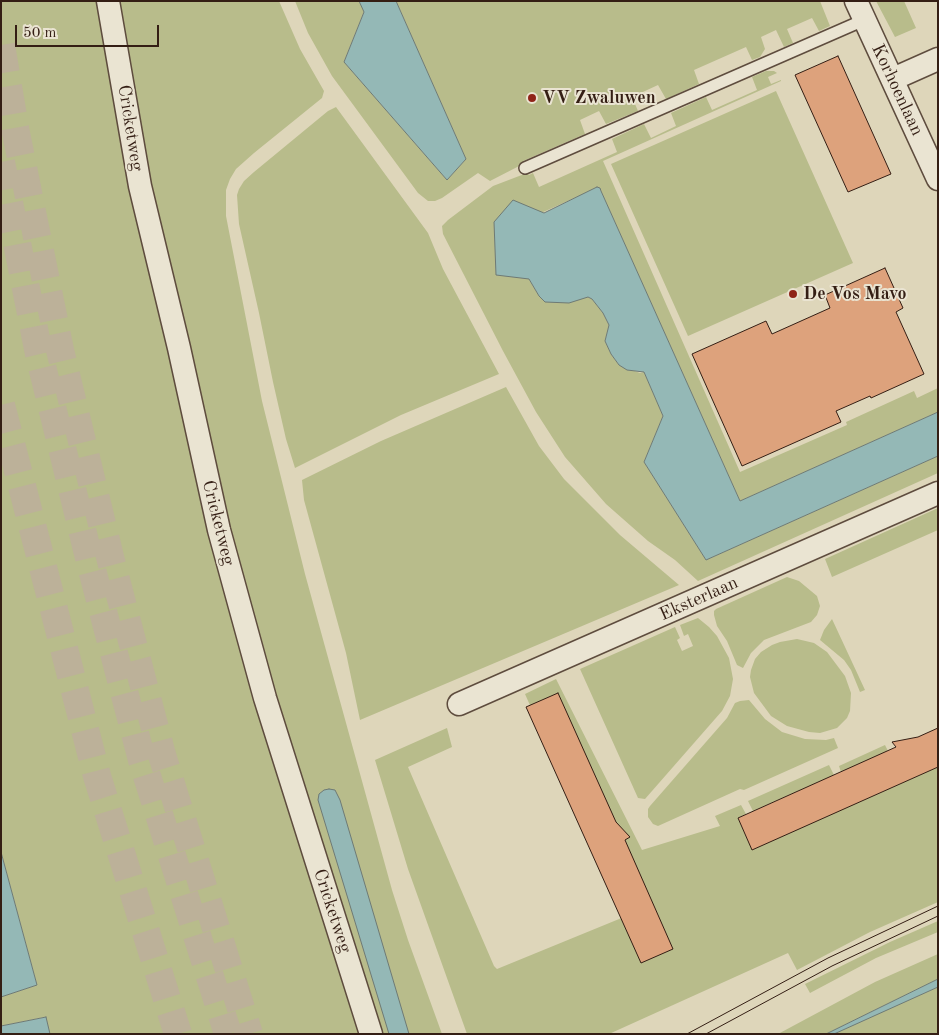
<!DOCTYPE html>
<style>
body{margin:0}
#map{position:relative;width:939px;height:1035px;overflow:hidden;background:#ded6ba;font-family:"Old Standard TT",serif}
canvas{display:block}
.frame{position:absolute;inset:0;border:2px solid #341e14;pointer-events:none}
.scale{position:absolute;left:15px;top:25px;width:144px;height:22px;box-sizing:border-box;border:2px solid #341e14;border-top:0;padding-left:6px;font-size:15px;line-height:18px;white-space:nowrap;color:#341e14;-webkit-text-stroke:4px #eae4d2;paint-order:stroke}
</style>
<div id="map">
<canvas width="939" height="1035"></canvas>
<div class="frame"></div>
<div class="scale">50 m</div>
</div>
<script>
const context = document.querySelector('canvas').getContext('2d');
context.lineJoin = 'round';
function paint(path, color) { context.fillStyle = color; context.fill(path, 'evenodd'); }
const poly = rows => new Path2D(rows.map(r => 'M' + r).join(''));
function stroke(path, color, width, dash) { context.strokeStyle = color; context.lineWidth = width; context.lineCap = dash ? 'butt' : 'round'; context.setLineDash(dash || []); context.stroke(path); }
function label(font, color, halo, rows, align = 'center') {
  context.font = font + ' "Old Standard TT",serif'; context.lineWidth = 4; context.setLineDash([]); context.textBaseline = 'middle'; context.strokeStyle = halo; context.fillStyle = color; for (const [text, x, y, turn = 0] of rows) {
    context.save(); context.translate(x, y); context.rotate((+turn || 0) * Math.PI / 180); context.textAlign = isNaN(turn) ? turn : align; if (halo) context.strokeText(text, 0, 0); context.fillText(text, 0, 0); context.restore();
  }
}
paint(poly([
 [1,1,279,1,300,49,324,91,322,98,254,153,236,169,230,179,226,190,226,216,262,401,305,574,392,890,408,940,442,1034,50,1034,45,1017,1,1026,1,997,37,985,1,852],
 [295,1,359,1,364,12,344,62,447,180,466,159,396,1,820,1,830,26,819,31,812,18,787,29,793,43,784,47,776,30,761,37,765,49,760,57,752,60,746,47,694,70,699,84,666,99,658,85,632,97,638,111,606,124,599,111,580,120,585,134,523,161,523,164,490,181,478,173,442,198,435,201,428,201,418,193,332,76,308,33],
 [876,1,904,1,916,28,895,37],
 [766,71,774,71,777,73,768,77,771,84,781,80,781,81,603,161,740,472,847,425,846,422,914,391,917,398,938,388,938,412,740,501,599,187,541,213,529,279,539,296,588,297,592,299,603,313,609,325,605,341,611,354,619,365,640,373,644,372,663,416,644,462,706,560,938,456,938,473,698,581,675,560,648,541,606,504,565,457,536,412,503,351,443,234,442,226,448,220,493,186,527,173,529,175,533,173,539,187,617,152,612,139,644,124,651,138,676,126,671,113,706,97,712,110,757,90,752,77],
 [776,91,853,263,688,336,611,164],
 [336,107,428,233,443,269,499,374,401,415,295,468,286,439,273,382,259,313,239,224,237,195,239,189,244,181,254,172,328,111],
 [506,387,539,446,564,479,620,535,679,585,360,720,346,653,304,500,302,480,381,441],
 [938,508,938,530,832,577,825,559],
 [787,577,799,581,817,596,820,606,817,615,811,622,764,640,751,653,743,668,737,665,727,641,717,626,714,615,714,611,716,609],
 [698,618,709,627,717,636,729,658,733,679,730,696,722,711,645,799,638,798,580,669,675,627,680,638,677,640,682,651,693,646,688,634,684,636,680,625],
 [832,619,865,690,860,692,851,670,844,660,820,640,824,630],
 [797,639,814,643,827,652,845,676,851,693,850,711,847,718,837,728,820,733,809,732,787,726,771,716,754,693,750,677,751,670,755,659,761,652,772,645,780,642],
 [556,679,642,850,720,826,715,816,741,805,746,814,738,818,752,849,938,767,938,902,870,932,797,970,788,953,609,1034,467,1034,408,869,375,760,447,728,452,747,408,767,494,966,497,969,624,917,525,694],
 [749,700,765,719,782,732,805,739,826,740,834,738,838,748,744,790,740,789,658,826,653,824,648,817,648,809,650,806,727,718,735,703,740,701],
 [885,745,888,751,841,772,839,766],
 [829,765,834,775,753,811,748,801],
 [938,921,938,932,876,958,810,993,805,984,890,942],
 [938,954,938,979,826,1034,778,1034,875,982],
 [938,987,938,1034,834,1034,878,1013]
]), '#b8bc8b');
const water = poly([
 [359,1,396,1,466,159,447,180,344,62,364,12,359,1],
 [597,187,600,188,601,191,740,501,938,412,938,456,706,560,644,462,663,416,644,372,627,370,619,365,611,354,605,341,609,325,603,313,592,299,588,297,569,303,545,302,539,296,529,279,496,275,494,222,513,200,544,213,597,187],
 [329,789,335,790,340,800,409,1034,389,1034,318,800,319,794,324,790,329,789],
 [1,852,37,985,1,997,1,852],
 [938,979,938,987,834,1034,826,1034,938,979],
 [46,1017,50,1034,1,1034,1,1026,46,1017]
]);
paint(water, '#94b8b6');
stroke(water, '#6e7a75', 1);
const building = poly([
 [838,56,891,174,848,192,795,75,838,56],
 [885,268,903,308,896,312,924,374,871,398,870,396,836,411,841,422,742,466,692,354,766,321,772,334,830,308,825,295,885,268],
 [558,693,616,822,630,837,625,840,673,949,641,963,526,707,558,693],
 [938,728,938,767,752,850,738,818,896,747,892,742,918,737,938,728]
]);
paint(building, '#dda27c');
stroke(building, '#341e14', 1);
stroke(poly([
 [1,45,15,128,60,350,110,557,162,755,249,1034],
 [1,162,39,354,90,562,142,760,228,1034],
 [1,405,97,776,178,1034]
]), '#bcb199', 28, [28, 14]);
const service = poly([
 [525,168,864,20]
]);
const minor = poly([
 [108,1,140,186,179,348,219,530,265,698,371,1034],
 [856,1,938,179],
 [893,79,938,59],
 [459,704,938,493]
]);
stroke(service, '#5e4c3e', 14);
stroke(minor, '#5e4c3e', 25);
stroke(service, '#eae4d2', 11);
stroke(minor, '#eae4d2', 22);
stroke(poly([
 [687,1034,828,958,938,906],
 [706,1034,832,966,938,916]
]), '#341e14', 1);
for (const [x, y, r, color] of [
 [532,98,5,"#8f2418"],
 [793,294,5,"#8f2418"]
]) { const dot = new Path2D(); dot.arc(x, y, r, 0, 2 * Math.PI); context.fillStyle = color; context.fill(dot); stroke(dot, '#eae4d2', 2); }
label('18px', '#341e14', '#eae4d2', [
 ["Korhoenlaan",897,90,65],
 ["Cricketweg",130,128,81],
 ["Cricketweg",218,523,76],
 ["Eksterlaan",699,599,-24],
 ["Cricketweg",332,911,72]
]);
label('bold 18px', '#341e14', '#eae4d2', [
 ["VV Zwaluwen",542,98],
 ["De Vos Mavo",803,294]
], 'left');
</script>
